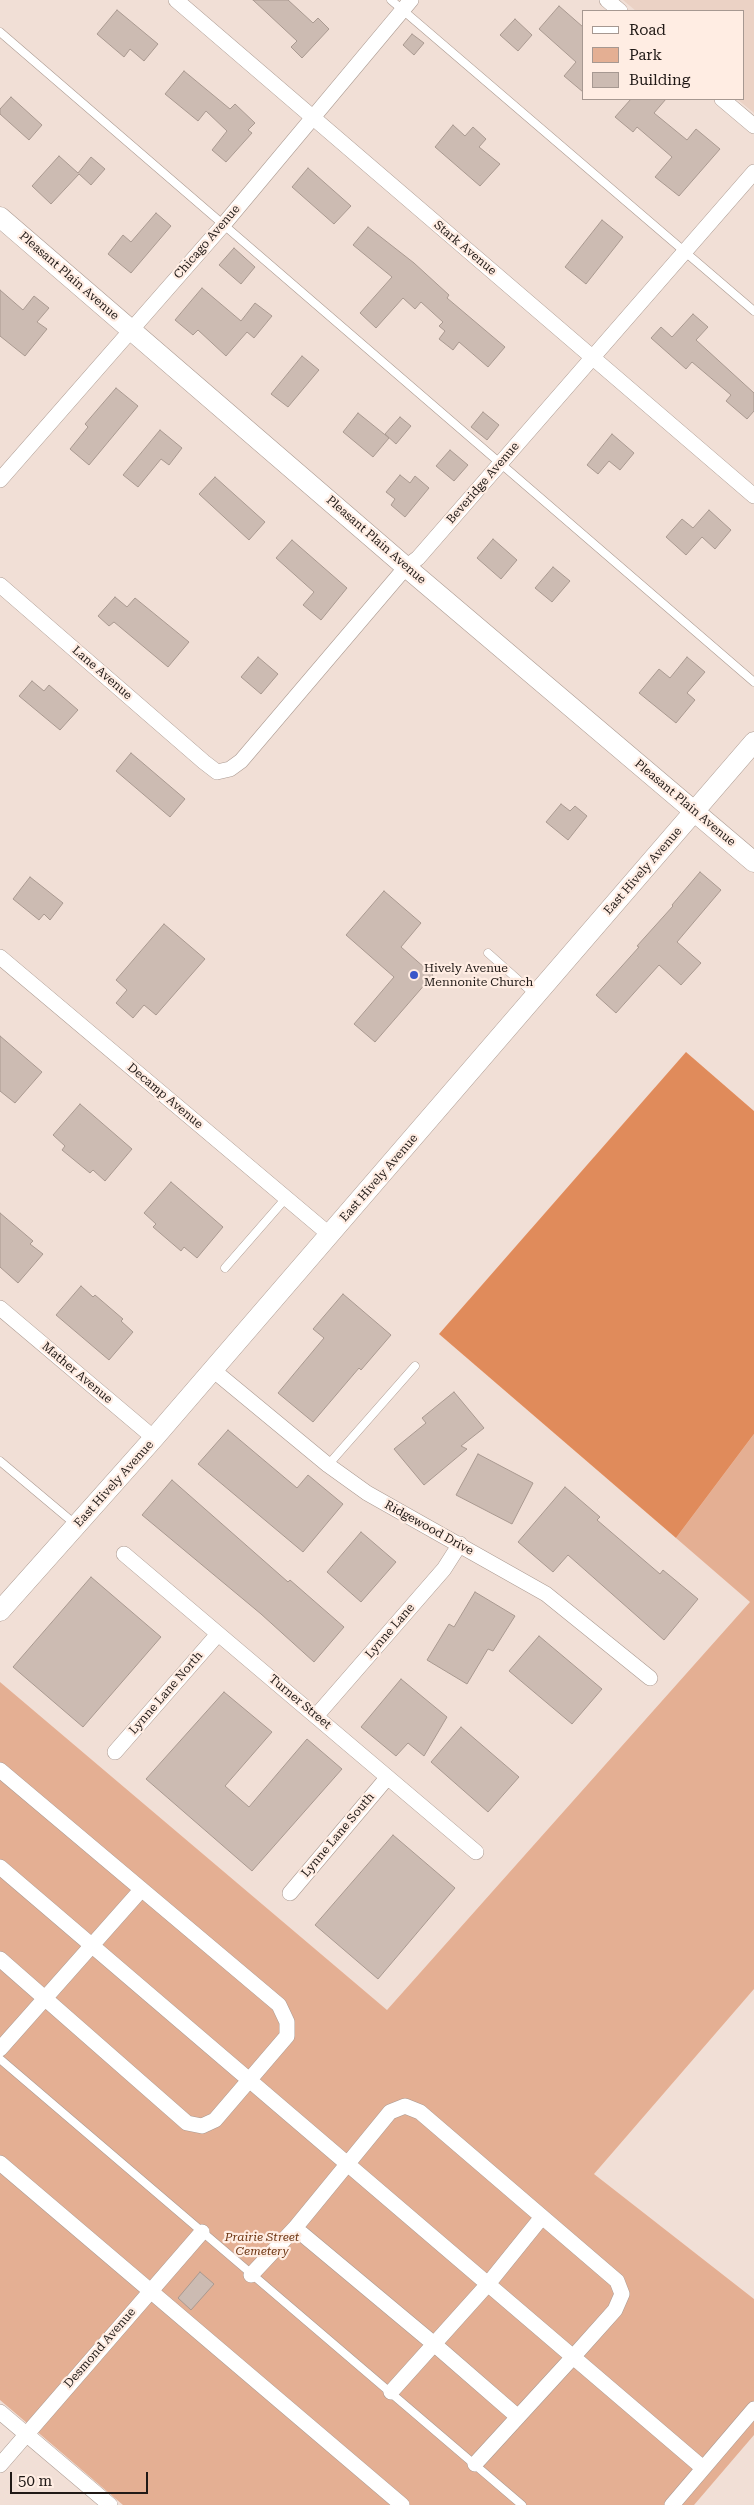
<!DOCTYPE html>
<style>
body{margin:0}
#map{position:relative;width:754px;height:2505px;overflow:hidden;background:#f1dfd6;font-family:"Roboto Serif",serif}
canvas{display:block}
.legend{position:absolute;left:582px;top:10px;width:162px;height:90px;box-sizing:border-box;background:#ffede3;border:1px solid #a69891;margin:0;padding:6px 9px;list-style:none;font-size:15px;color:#201916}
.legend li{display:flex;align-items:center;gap:10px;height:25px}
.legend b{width:25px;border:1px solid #a69891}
.scale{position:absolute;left:10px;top:2472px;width:138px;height:22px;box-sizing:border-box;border:2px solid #201916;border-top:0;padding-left:6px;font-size:15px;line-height:18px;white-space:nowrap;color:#201916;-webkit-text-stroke:4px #ffede3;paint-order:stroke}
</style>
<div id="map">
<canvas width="754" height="2505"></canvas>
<ul class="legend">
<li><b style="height:6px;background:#fff"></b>Road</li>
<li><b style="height:14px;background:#e4af93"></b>Park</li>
<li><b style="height:14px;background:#ccbbb2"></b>Building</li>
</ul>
<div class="scale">50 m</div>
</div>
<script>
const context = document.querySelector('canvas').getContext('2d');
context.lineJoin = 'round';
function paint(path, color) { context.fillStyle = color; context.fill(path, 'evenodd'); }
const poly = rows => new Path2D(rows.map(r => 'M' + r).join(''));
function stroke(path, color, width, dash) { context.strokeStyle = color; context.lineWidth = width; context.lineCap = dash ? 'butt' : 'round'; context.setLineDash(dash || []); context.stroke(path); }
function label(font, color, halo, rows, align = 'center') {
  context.font = font + ' "Roboto Serif",serif'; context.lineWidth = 4.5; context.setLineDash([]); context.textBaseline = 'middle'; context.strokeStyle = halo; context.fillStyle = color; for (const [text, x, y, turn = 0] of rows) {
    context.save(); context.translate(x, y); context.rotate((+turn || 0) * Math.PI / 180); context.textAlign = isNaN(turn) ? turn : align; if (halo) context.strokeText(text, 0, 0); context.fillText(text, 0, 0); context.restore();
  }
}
paint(poly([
 [623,0,754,0,754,113,737,99,743,99,743,11,636,11]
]), '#ebd2c5');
paint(poly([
 [754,1434,754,1989,594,2174,754,2299,754,2435,694,2505,123,2505,0,2400,0,1682,387,2010,750,1602,676,1538]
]), '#e4af93');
paint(poly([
 [686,1052,754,1111,754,1434,676,1538,439,1334]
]), '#e08b5b');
const building = poly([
 [253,0,288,0,313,23,318,18,329,29,302,58,291,47,297,41,253,0],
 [559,6,583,27,583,92,564,76,576,62,539,29,559,6],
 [117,10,158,44,144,61,130,49,124,57,97,34,117,10],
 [515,19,532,35,518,51,500,35,515,19],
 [412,34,424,43,414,55,403,45,412,34],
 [184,71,230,109,235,104,255,123,248,130,252,133,226,162,212,150,227,131,206,111,198,121,165,94,184,71],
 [11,97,42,125,29,140,0,114,0,109,11,97],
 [631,99,666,99,654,113,687,140,696,129,720,149,679,196,655,177,672,157,637,127,633,132,615,117,631,99],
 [453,125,465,136,473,127,486,139,479,147,500,164,480,186,435,147,453,125],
 [59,156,78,173,91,157,105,169,91,185,79,174,51,204,32,186,59,156],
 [308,168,351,206,334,224,292,187,308,168],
 [156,213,171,226,131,273,108,254,123,235,131,242,156,213],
 [602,220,623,237,586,284,565,267,602,220],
 [368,227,414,263,449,295,447,298,505,347,488,367,459,342,453,350,439,339,445,331,439,326,443,322,421,302,415,309,403,298,376,328,360,313,392,277,353,245,368,227],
 [234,248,255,267,241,284,219,265,234,248],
 [202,288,241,321,255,303,272,316,254,338,247,332,226,356,198,330,193,335,175,320,202,288],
 [0,290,23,310,34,296,49,308,37,322,47,329,25,356,0,336,0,290],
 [693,314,708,327,696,340,754,393,754,411,747,419,726,401,731,395,692,362,686,369,651,338,661,327,672,337,693,314],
 [302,356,319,370,288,407,271,394,302,356],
 [116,388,138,406,89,465,70,449,88,427,85,424,116,388],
 [483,412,499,425,487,440,471,427,483,412],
 [358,413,389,438,373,457,343,432,358,413],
 [400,417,411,426,396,444,385,434,400,417],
 [160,430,182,448,169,465,161,459,138,487,123,475,160,430],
 [612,434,634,453,620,470,609,461,598,474,587,465,612,434],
 [450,450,468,465,454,481,436,466,450,450],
 [400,475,410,483,415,476,429,488,405,517,391,505,395,499,386,492,400,475],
 [215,477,265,522,249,540,199,494,215,477],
 [709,510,731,530,715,549,702,537,686,555,666,537,682,519,693,528,709,510],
 [493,539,517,560,501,579,477,558,493,539],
 [292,540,347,588,321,620,303,605,314,592,276,558,292,540],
 [553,567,570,581,552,602,535,588,553,567],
 [115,597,127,607,135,598,189,642,168,667,114,622,109,626,98,616,115,597],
 [258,657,278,674,261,694,241,677,258,657],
 [687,657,705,672,687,693,695,700,676,723,639,693,659,669,670,678,687,657],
 [32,681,44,691,49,685,78,710,60,730,19,696,32,681],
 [131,753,185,799,170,817,116,771,131,753],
 [561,804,570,811,575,806,587,816,568,840,546,822,561,804],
 [700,872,721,890,677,942,701,963,681,985,659,965,616,1013,596,995,639,947,637,946,673,906,672,905,700,872],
 [30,877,63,903,50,920,44,914,39,920,13,899,30,877],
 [384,891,421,923,401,947,433,975,375,1042,354,1024,394,977,346,935,384,891],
 [164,924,205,959,156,1015,144,1005,133,1018,116,1003,127,990,116,980,164,924],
 [0,1036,42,1072,15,1103,0,1091,0,1036],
 [80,1104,132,1149,105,1181,93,1170,90,1173,62,1150,65,1146,53,1135,80,1104],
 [171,1182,223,1227,197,1258,184,1247,181,1251,153,1227,156,1224,144,1213,171,1182],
 [0,1213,33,1241,30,1244,43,1254,18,1283,0,1267,0,1213],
 [81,1286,93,1297,95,1295,123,1319,121,1321,133,1332,109,1360,56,1315,81,1286],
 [343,1294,391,1335,361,1370,359,1368,313,1422,278,1393,324,1338,313,1329,343,1294],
 [454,1392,484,1428,461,1446,467,1449,424,1485,394,1449,426,1423,422,1418,454,1392],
 [228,1430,297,1488,308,1475,343,1504,303,1552,198,1464,228,1430],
 [478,1454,533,1483,512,1524,456,1495,478,1454],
 [172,1480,288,1582,290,1580,344,1627,314,1662,261,1614,142,1515,172,1480],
 [565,1487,600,1517,597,1520,660,1574,663,1570,698,1599,664,1640,568,1555,553,1572,518,1542,565,1487],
 [361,1532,396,1562,361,1602,327,1572,361,1532],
 [91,1577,161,1637,83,1727,13,1667,91,1577],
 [475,1592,515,1616,493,1651,488,1649,467,1684,427,1660,449,1624,454,1627,475,1592],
 [539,1636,602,1689,572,1724,509,1671,539,1636],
 [401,1679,447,1717,424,1756,408,1743,396,1756,361,1727,401,1679],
 [224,1692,272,1732,225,1786,249,1807,307,1739,342,1769,252,1871,146,1779,224,1692],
 [461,1727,519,1777,488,1812,431,1762,461,1727],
 [393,1835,455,1888,378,1979,315,1925,393,1835],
 [200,2272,214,2284,191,2310,178,2298,200,2272]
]);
paint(building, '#ccbbb2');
stroke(building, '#a99990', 1);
const lane = poly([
 [391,0,754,311],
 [0,32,754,682],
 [488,953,534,994],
 [225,1268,286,1198],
 [0,1461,75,1524],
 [328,1465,415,1366],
 [0,2059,522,2505]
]);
const street = poly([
 [176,0,754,496],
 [607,0,620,11],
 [722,99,754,126],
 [0,480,224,224,411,0],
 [0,585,204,762,217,772,230,769,241,761,406,567,418,558,754,172],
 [0,957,330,1235],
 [0,1308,154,1438],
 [213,1370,328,1465,367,1493,546,1594,650,1678],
 [124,1554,476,1852],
 [317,1715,444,1569,460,1544],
 [115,1752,218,1634],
 [0,1770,279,2005,287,2022,287,2036,215,2120,202,2126,187,2123,0,1959],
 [0,1867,703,2468],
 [290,1893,387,1778],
 [0,2049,141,1890],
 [0,2163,402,2505],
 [251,2275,295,2228],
 [391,2392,488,2284,542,2217],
 [0,2412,110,2505],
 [475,2464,518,2417,573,2357,615,2310,622,2294,617,2281,420,2112,405,2106,390,2112,295,2228,434,2344,518,2417],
 [0,2465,202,2232],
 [672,2505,754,2409]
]);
const secondary = poly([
 [0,217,406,567,754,862],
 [0,1611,154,1438,754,742]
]);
stroke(lane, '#ab9a91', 9);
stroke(street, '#ab9a91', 16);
stroke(secondary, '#ab9a91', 21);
stroke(lane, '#fff', 8);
stroke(street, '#fff', 15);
stroke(secondary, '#fff', 20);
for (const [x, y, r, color] of [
 [414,975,5,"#3b57c9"]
]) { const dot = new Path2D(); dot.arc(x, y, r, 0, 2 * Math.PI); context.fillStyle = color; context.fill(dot); stroke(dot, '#ffede3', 2); }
label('12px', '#201916', '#ffede3', [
 ["Chicago Avenue",207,242,-49],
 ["Stark Avenue",465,248,40],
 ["Pleasant Plain Avenue",69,276,41],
 ["Beveridge Avenue",483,483,-49],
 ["Pleasant Plain Avenue",376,540,41],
 ["Lane Avenue",102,673,41],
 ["Pleasant Plain Avenue",685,803,40],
 ["East Hively Avenue",643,871,-49],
 ["Decamp Avenue",165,1096,40],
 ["East Hively Avenue",379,1178,-49],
 ["Mather Avenue",77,1373,40],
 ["East Hively Avenue",114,1484,-48],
 ["Ridgewood Drive",429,1528,29],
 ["Lynne Lane",390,1631,-49],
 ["Lynne Lane North",166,1693,-49],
 ["Turner Street",300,1702,40],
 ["Lynne Lane South",338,1835,-50],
 ["Desmond Avenue",100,2348,-49]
]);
label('12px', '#201916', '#ffede3', [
 ["Hively Avenue",424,968],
 ["Mennonite Church",424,982]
], 'left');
label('italic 12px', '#6f3714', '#ffede3', [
 ["Prairie Street",262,2237],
 ["Cemetery",262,2251]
]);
</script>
